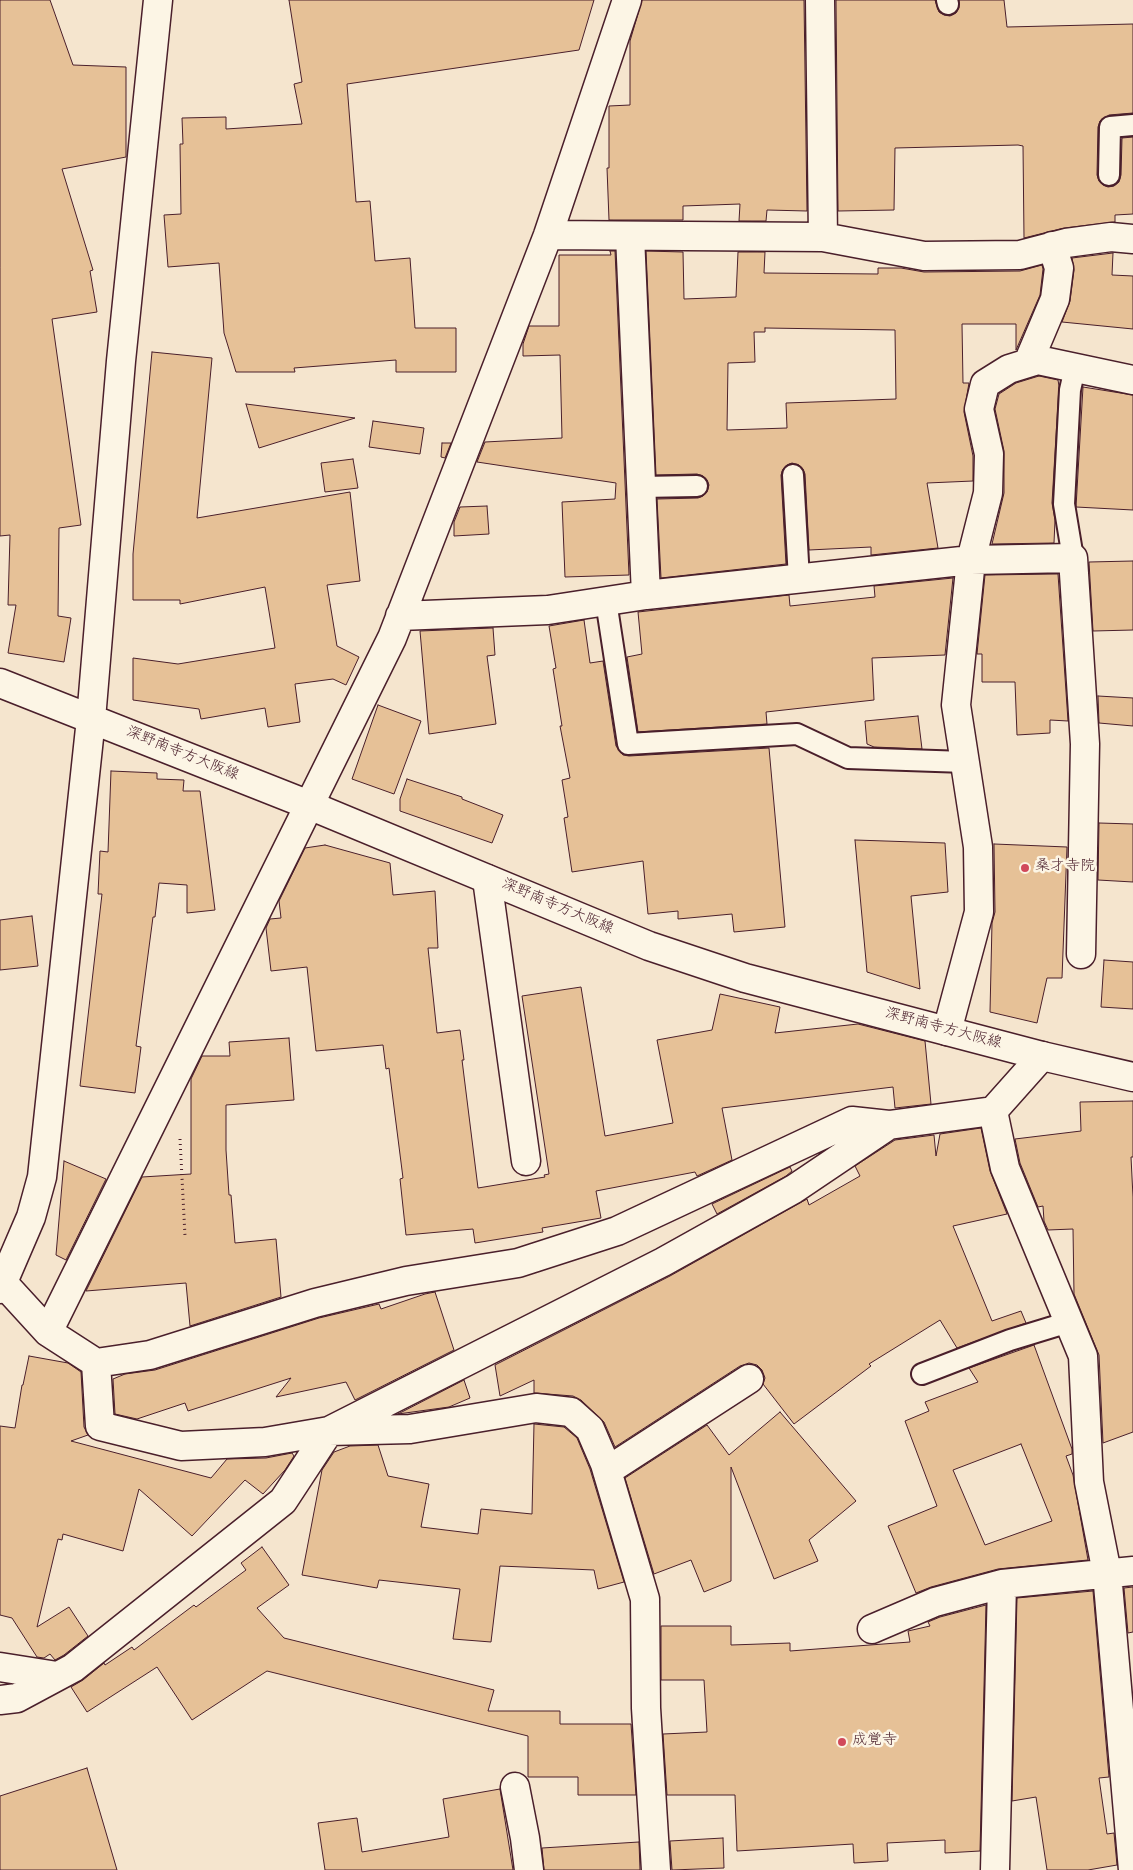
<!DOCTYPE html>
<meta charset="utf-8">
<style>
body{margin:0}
canvas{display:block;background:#f5e5ce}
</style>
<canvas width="1133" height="1870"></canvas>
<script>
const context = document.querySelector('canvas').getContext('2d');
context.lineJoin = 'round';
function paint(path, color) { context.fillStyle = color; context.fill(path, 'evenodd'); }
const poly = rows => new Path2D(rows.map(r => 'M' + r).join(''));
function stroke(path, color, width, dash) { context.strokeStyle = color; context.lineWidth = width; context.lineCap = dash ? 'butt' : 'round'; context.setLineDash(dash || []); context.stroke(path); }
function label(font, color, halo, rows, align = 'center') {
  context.font = font + ' Dekko,"Klee One",sans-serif'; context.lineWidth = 5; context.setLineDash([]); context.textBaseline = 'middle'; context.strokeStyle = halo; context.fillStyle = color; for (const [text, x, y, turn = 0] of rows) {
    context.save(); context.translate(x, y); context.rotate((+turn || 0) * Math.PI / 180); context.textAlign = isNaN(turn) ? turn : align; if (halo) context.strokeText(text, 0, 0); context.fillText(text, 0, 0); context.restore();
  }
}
const building = poly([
 [0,0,50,0,73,65,126,67,126,157,62,169,93,270,90,271,97,312,52,319,81,525,59,528,58,616,71,618,64,662,8,653,16,605,8,605,10,535,0,536,0,0],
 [289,0,594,0,579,50,347,84,356,202,370,201,375,261,410,258,415,328,456,328,456,372,396,372,396,360,294,368,295,372,236,372,224,333,219,263,168,267,164,215,181,214,180,144,183,144,182,118,226,117,226,129,302,124,294,84,302,82,289,0],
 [642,0,804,0,807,211,767,210,766,221,739,221,740,204,683,206,683,220,609,220,607,168,609,168,609,106,630,105,630,41,642,0],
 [836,0,935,0,939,12,944,15,950,16,956,13,959,8,959,0,1004,0,1007,27,1133,24,1133,113,1109,115,1100,121,1098,127,1097,175,1099,181,1103,185,1108,187,1114,186,1119,182,1121,175,1122,138,1133,137,1133,214,1115,215,1115,222,1064,228,1024,238,1023,146,1018,145,895,148,894,210,838,211,836,0],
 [610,251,615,251,629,575,565,577,562,502,615,499,616,483,477,462,485,442,562,438,560,355,523,356,523,344,529,326,559,326,559,255,611,255,610,251],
 [646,251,683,252,684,299,736,297,738,252,765,252,764,273,878,274,878,268,901,268,924,272,1020,271,1042,265,1043,269,1040,295,1016,350,1016,324,962,324,963,383,969,383,964,412,973,456,973,481,927,483,938,548,871,555,871,547,809,550,805,474,803,469,799,465,792,463,787,465,783,469,781,475,786,564,661,578,657,499,698,498,703,496,707,492,709,485,707,480,703,476,697,474,656,475,646,251],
 [765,328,895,330,896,399,786,403,787,428,727,430,728,363,755,362,754,332,765,332,765,328],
 [1113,253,1112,275,1133,276,1133,329,1062,322,1070,301,1074,270,1072,258,1113,253],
 [152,352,212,358,197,518,350,492,360,581,327,585,337,646,359,657,346,685,333,679,295,684,300,722,268,727,265,708,201,719,199,709,133,700,133,658,178,664,275,648,265,587,180,604,180,600,133,600,133,554,152,352],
 [1039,376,1058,380,1059,386,1052,503,1055,520,1054,543,992,544,1004,493,1004,451,995,409,999,394,1016,383,1039,376],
 [1083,387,1133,395,1133,510,1076,507,1083,387],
 [246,404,355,418,259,448,246,404],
 [373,421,424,428,420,454,369,447,373,421],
 [442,443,451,443,445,458,441,457,442,443],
 [353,459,358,488,325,492,321,463,353,459],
 [487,506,489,534,454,536,454,522,460,507,487,506],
 [1133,561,1133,630,1093,631,1089,562,1133,561],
 [1058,574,1068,721,1050,720,1050,733,1017,735,1015,682,982,682,982,654,977,654,985,575,1058,574],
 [953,578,945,655,872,658,874,700,766,712,767,724,638,732,627,657,642,654,638,612,789,595,790,606,875,597,874,586,953,578],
 [584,620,590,663,603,661,616,746,623,755,629,756,769,748,785,927,734,932,732,914,678,919,678,911,648,914,643,861,572,872,564,818,568,817,562,780,570,778,560,726,562,726,553,669,556,668,549,626,584,620],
 [493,628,495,655,487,656,496,724,429,734,420,631,493,628],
 [1098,696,1133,698,1133,726,1099,723,1098,696],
 [378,705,421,721,394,794,352,779,378,705],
 [918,716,922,749,874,747,867,744,865,721,918,716],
 [111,771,157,773,157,779,184,780,183,791,200,791,215,910,187,913,187,885,159,883,155,917,153,917,136,1046,141,1047,135,1093,80,1086,102,894,98,894,100,851,108,852,111,771],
 [407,779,462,797,462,799,503,815,492,843,400,811,400,799,407,779],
 [1099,823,1133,824,1133,882,1098,880,1099,823],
 [855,840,945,843,948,892,911,896,920,989,867,972,855,840],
 [994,844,1067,847,1062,978,1047,978,1037,1023,990,1012,992,923,995,912,994,844],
 [325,845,390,863,393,895,435,891,438,948,428,948,437,1033,460,1030,464,1060,462,1060,478,1188,545,1177,544,1175,549,1174,522,996,581,987,605,1136,673,1123,657,1040,712,1030,720,994,780,1007,775,1033,858,1024,925,1041,931,1104,895,1108,893,1087,722,1108,732,1160,697,1176,695,1172,596,1191,601,1218,542,1228,543,1232,475,1243,473,1229,406,1235,400,1179,403,1178,389,1068,386,1069,383,1045,316,1051,307,967,271,971,266,928,270,919,281,918,279,901,305,848,325,845],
 [32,916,38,966,0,970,0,920,32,916],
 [1104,960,1133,962,1133,1009,1101,1007,1104,960],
 [289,1038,294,1100,226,1105,226,1150,229,1195,231,1195,235,1243,276,1239,281,1297,190,1326,186,1283,86,1291,142,1177,191,1174,191,1079,202,1056,230,1056,229,1042,289,1038],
 [1133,1101,1133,1157,1131,1157,1133,1197,1133,1432,1103,1443,1099,1355,1074,1294,1073,1229,1048,1230,1044,1221,1043,1206,1038,1207,1020,1163,1015,1139,1081,1131,1080,1102,1133,1101],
 [981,1128,990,1171,1007,1214,953,1226,992,1321,1021,1311,1026,1323,957,1348,940,1320,869,1364,871,1366,794,1424,763,1384,765,1378,762,1370,757,1365,749,1363,740,1366,615,1447,604,1422,581,1400,573,1396,534,1393,534,1380,500,1396,495,1365,670,1276,807,1199,809,1205,860,1176,855,1166,895,1140,934,1135,936,1156,940,1134,981,1128],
 [64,1161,106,1179,66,1260,56,1255,64,1161],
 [790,1167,792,1171,786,1176,717,1214,712,1204,790,1167],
 [435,1292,454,1350,355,1400,346,1382,276,1397,291,1378,188,1411,185,1403,137,1419,115,1414,113,1379,125,1374,155,1370,319,1318,379,1304,381,1309,425,1294,435,1292],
 [1034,1345,1072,1449,1072,1454,1066,1456,1073,1475,1088,1560,998,1569,931,1587,916,1593,888,1526,937,1506,905,1421,929,1411,925,1402,978,1382,969,1368,1034,1345],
 [1021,1444,1052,1521,985,1545,953,1470,1021,1444],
 [29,1356,68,1363,81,1372,84,1427,88,1435,71,1441,211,1478,227,1459,266,1458,292,1453,294,1456,285,1470,263,1494,245,1480,192,1536,139,1489,123,1551,63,1534,62,1540,58,1539,37,1627,69,1607,88,1636,64,1655,55,1660,50,1654,44,1658,37,1657,12,1618,0,1615,0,1426,15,1428,22,1385,23,1385,29,1356],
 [464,1380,470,1398,449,1407,398,1414,464,1380],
 [780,1412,856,1501,809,1540,818,1561,774,1579,731,1467,731,1581,704,1592,691,1560,654,1574,625,1478,707,1425,729,1455,780,1412],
 [534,1424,564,1427,577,1438,590,1469,624,1582,598,1589,594,1570,500,1566,491,1642,453,1639,460,1589,379,1580,377,1588,302,1575,322,1470,334,1452,350,1446,378,1445,388,1476,429,1484,421,1527,478,1534,481,1509,532,1514,534,1424],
 [262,1547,289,1585,257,1608,284,1638,494,1690,488,1711,560,1711,560,1724,631,1724,636,1795,578,1795,578,1777,528,1777,528,1736,267,1671,192,1720,157,1667,87,1712,71,1687,83,1680,104,1663,105,1665,132,1647,134,1650,194,1605,196,1607,246,1570,241,1563,262,1547],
 [1133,1587,1133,1632,1128,1633,1124,1588,1133,1587],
 [1093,1591,1109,1777,1099,1778,1107,1834,1114,1833,1117,1865,1088,1870,1047,1870,1036,1797,1012,1801,1017,1598,1093,1591],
 [986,1605,980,1851,945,1853,945,1840,887,1843,888,1861,854,1863,853,1844,737,1851,735,1795,667,1795,663,1734,707,1732,704,1680,661,1680,661,1626,731,1626,731,1645,790,1643,790,1651,910,1642,908,1631,930,1626,928,1622,940,1617,986,1605],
 [87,1768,117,1870,0,1870,0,1796,87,1768],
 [500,1789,513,1870,325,1870,318,1823,357,1818,362,1852,449,1837,443,1799,500,1789],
 [723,1838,724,1868,672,1870,670,1841,723,1838],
 [639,1842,640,1870,544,1870,542,1848,639,1842]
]);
paint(building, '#e6c197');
stroke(building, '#4a1f2b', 1);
const lane = poly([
 [947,0,948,4],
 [1109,175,1110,127,1133,125],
 [793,475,799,579],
 [641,487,697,486],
 [1073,558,1064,504,1070,390,1075,368],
 [606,601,628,744,797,734,848,758,965,762],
 [922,1374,1010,1340,1069,1322]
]);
const street = poly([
 [548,235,823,237,820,0],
 [630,236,646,595],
 [823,237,924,256,1020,255,1066,243,1111,237,1133,239],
 [1028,363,1055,299,1059,268,1052,246],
 [400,616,548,610,646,595,971,560,1073,558,1085,744,1081,954],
 [487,879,526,1161],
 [947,1031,979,912,978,847,956,705,971,560,988,493,989,454,979,409,985,384,1009,369,1038,360,1133,380],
 [993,1111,1005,1168,1083,1356,1089,1482,1107,1573,1133,1870],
 [4,1284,48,1332,96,1363,100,1426,181,1446,265,1442,329,1431,410,1429,536,1408,571,1412,590,1429,605,1464,645,1599,646,1708,656,1870],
 [48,1332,392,638,548,235,627,0],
 [96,1363,150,1355,315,1303,406,1281,518,1263,617,1231,852,1121,889,1125],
 [607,1471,749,1379],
 [872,1629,935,1602,1002,1584,1133,1571],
 [0,1667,57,1676],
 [0,1700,17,1698,73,1668,283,1501,329,1431,663,1262,794,1189,889,1125,993,1111,1042,1056],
 [515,1787,525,1838,529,1870],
 [995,1870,1002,1584]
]);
const secondary = poly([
 [0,683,309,805,649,946,745,978,1042,1056,1133,1077],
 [0,1289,31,1217,42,1177,91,719,121,361,158,0]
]);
stroke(lane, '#4a1f2b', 24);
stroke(street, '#4a1f2b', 31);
stroke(secondary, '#4a1f2b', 31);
stroke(poly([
 [180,1139,185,1236]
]), '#4a1f2b', 3, [1, 4]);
stroke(lane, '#fcf5e5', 20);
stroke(street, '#fcf5e5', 28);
stroke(secondary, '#fcf5e5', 28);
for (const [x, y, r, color] of [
 [1025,868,5,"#d1495b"],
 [842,1742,5,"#d1495b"]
]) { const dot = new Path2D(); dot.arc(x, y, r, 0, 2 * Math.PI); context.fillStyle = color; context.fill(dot); stroke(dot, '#fcf5e5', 2); }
label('15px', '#4a1f2b', '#fcf5e5', [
 ["深野南寺方大阪線",182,755,22],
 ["深野南寺方大阪線",557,908,23],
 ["深野南寺方大阪線",943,1030,15]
]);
label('15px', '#4a1f2b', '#fcf5e5', [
 ["桑才寺院",1035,868],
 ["成覚寺",852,1742]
], 'left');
</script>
